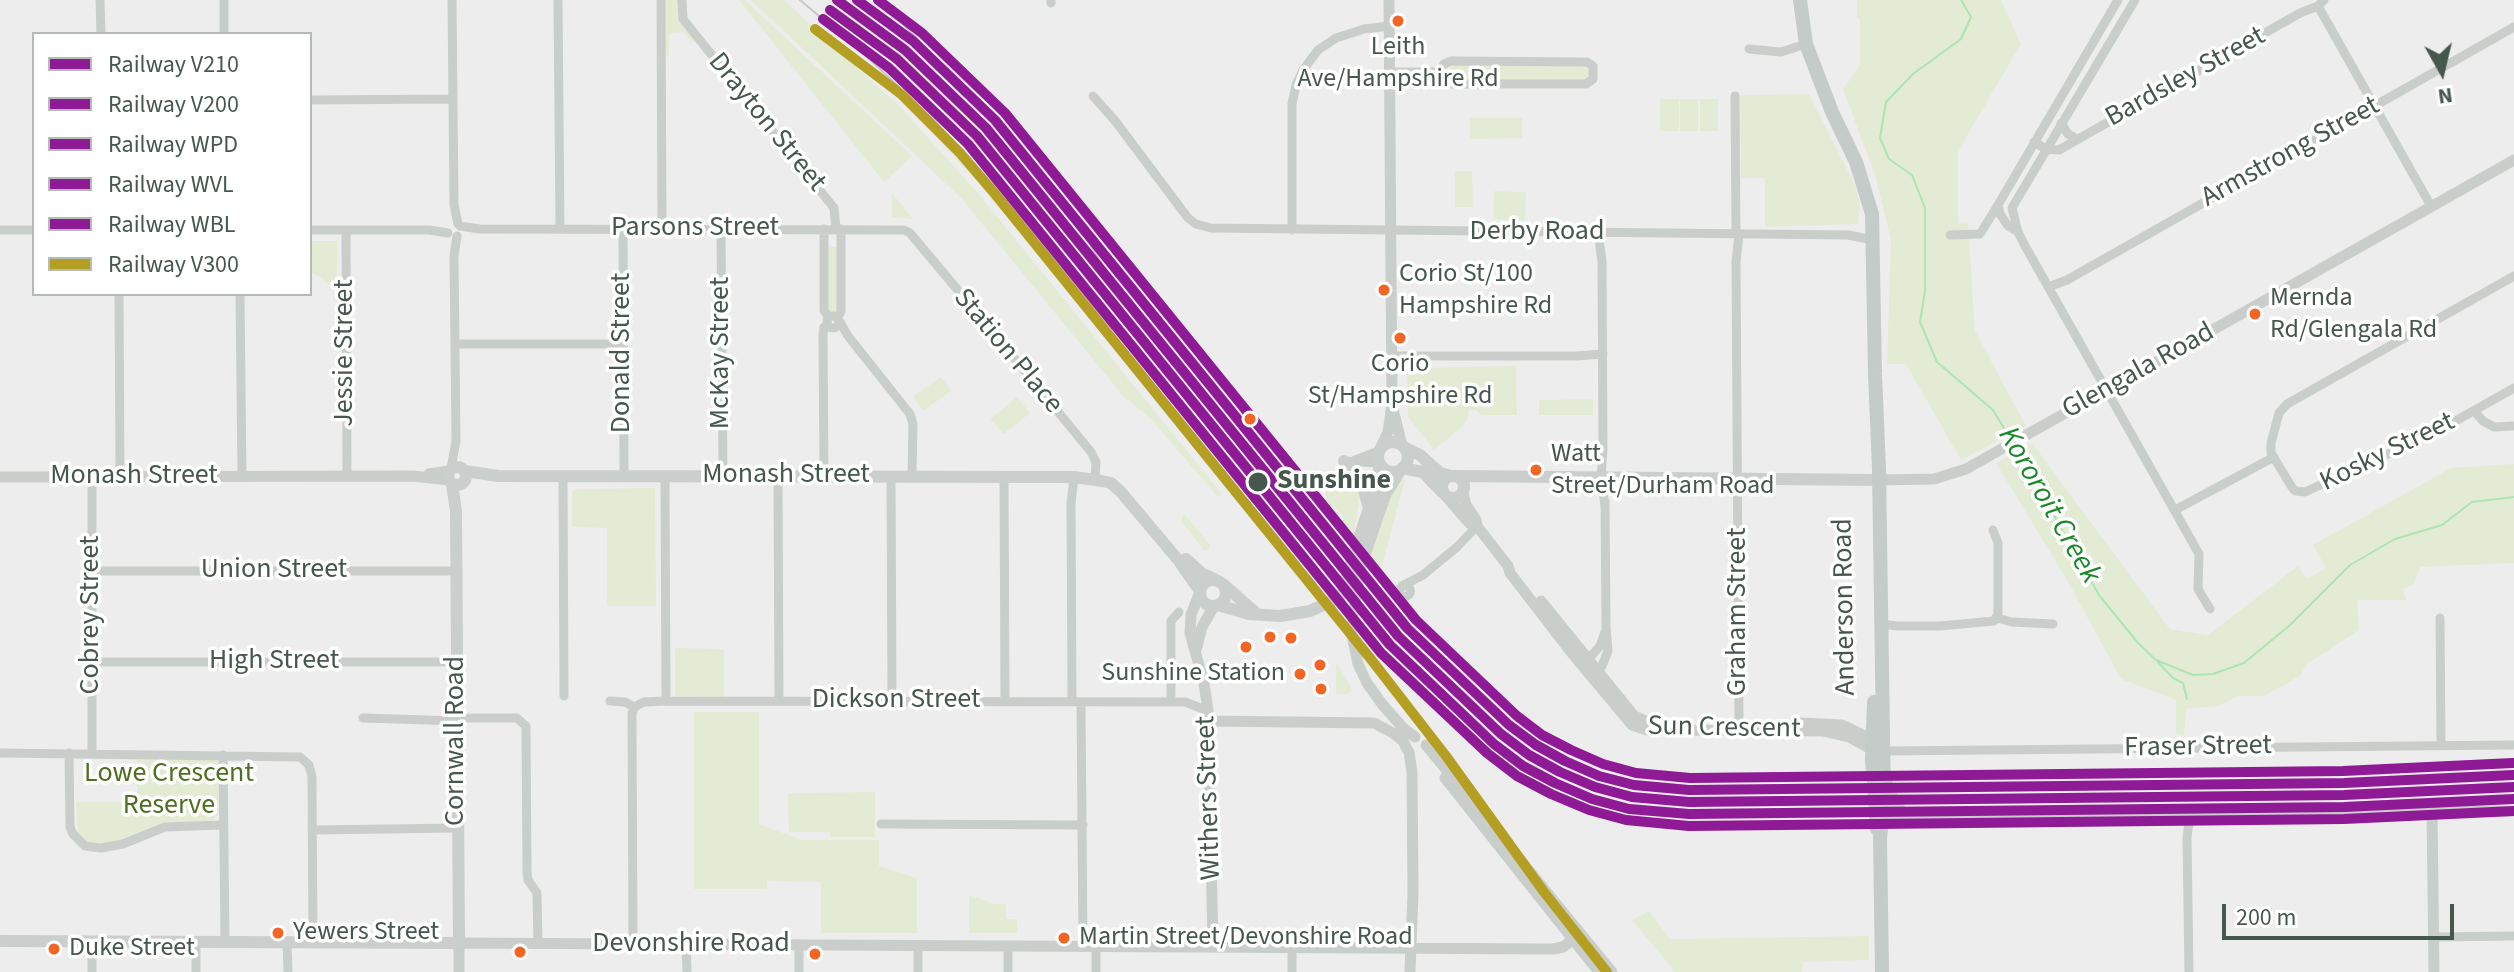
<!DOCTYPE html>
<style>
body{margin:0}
#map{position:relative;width:2514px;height:972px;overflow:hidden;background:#eeedee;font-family:"Source Sans 3",sans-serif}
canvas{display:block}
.legend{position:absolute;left:32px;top:32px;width:280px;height:264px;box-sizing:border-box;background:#fff;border:2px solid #b5bcb8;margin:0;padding:10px 14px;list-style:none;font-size:24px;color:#46574d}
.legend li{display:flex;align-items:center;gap:16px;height:40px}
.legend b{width:40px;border:2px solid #b5bcb8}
.north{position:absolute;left:2402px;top:32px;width:80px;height:80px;-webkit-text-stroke:6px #fff;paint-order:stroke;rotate:172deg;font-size:22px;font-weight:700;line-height:32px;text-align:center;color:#46574d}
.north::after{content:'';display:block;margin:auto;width:28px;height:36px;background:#46574d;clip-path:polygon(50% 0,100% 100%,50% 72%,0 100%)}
.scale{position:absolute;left:2222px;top:904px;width:232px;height:36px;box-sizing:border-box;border:4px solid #46574d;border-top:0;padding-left:10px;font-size:24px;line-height:28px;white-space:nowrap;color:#46574d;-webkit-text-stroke:6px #fff;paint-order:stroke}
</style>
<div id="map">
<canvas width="2514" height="972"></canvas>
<ul class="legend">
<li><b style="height:10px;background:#8f1a95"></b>Railway V210</li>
<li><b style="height:10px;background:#8f1a95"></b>Railway V200</li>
<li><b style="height:10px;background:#8f1a95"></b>Railway WPD</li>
<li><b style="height:10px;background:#8f1a95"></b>Railway WVL</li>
<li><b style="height:10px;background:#8f1a95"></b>Railway WBL</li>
<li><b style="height:10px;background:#b49f23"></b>Railway V300</li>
</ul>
<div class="north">N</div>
<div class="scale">200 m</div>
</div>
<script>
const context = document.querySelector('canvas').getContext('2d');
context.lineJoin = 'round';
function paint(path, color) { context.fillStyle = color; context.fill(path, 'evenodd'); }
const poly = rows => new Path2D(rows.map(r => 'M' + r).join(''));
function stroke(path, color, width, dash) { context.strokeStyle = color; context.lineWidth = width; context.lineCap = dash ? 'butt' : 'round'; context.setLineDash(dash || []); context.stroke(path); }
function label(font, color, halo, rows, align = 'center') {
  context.font = font + ' "Source Sans 3",sans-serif'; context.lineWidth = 7; context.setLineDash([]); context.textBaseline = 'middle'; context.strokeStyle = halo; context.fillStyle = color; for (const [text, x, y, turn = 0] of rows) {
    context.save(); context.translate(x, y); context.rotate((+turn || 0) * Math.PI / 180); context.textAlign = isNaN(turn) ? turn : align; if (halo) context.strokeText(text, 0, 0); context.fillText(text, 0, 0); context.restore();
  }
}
paint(poly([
 [666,0,678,0,679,21,696,41,694,43,683,32,672,33,669,36,669,56,666,55],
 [739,0,745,0,912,156,884,182],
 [751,0,784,0,903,110,978,193,1222,494,1218,497,1151,419,1123,396,961,198],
 [828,0,831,0,918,64,971,118,996,144,1128,306,1118,313,1058,239,959,125,925,89],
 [1857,0,2001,0,2021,44,1958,151,1958,223,1968,224,1975,331,2026,426,1961,460,1906,364,1887,364,1891,240,1875,175,1843,89,1860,65,1860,18,1857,18],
 [1454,65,1585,66,1591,73,1587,80,1454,80,1449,78,1447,73,1449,68],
 [1809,94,1854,183,1860,204,1858,224,1765,227,1765,178,1741,178,1740,95],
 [1660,99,1679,99,1679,131,1660,131],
 [1680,99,1698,99,1698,131,1680,131],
 [1700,99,1718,99,1718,131,1700,131],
 [912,102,977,171,1110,333,1115,329,1123,339,1112,347,999,207,909,106],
 [1470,118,1522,118,1522,138,1470,139],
 [1455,171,1472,171,1473,207,1455,207],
 [1494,191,1526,192,1525,220,1493,219],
 [892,193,913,219,892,217],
 [310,241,337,241,337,290,310,271],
 [830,247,837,247,838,314,827,313,827,250],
 [1516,366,1517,415,1481,415,1475,410,1469,410,1467,420,1461,428,1434,450,1408,417,1407,368],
 [941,377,951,391,923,411,913,396],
 [1017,397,1030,413,1004,434,990,419],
 [1593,399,1593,415,1539,415,1539,400],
 [2032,443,2170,629,2208,635,2298,566,2307,579,2326,568,2313,545,2451,468,2514,464,2514,563,2420,567,2414,584,2403,589,2406,600,2357,600,2359,630,2307,664,2300,676,2264,696,2237,696,2218,706,2186,709,2184,735,2176,734,2176,700,2121,679,2067,580,1996,463],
 [1342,468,1350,470,1357,478,1360,496,1353,538,1343,526,1343,516,1327,502,1324,486,1326,480,1324,478,1332,470],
 [1405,479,1381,570,1375,570,1369,560,1391,496,1400,481],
 [655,488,656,606,607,606,607,528,572,527,572,492,575,489],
 [1183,515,1186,516,1210,545,1209,550,1204,550,1181,521],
 [675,648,724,649,724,697,675,696],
 [1338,664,1352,690,1347,694,1336,694,1336,665],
 [694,712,759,712,759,824,802,840,879,840,879,866,917,878,917,933,821,933,821,882,767,881,767,889,694,889],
 [214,759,217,760,219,765,219,813,212,821,161,824,126,839,107,843,87,842,78,833,76,802,137,802,137,760],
 [875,792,875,837,830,837,830,832,789,832,788,793],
 [969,895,995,904,1006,904,1006,919,1017,919,1017,933,969,933],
 [1649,911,1670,939,1869,936,1869,960,1803,962,1802,972,1675,972,1632,920]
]), '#e4ebd4');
stroke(poly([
 [1961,0,1971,17,1961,39,1913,74,1886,102,1880,138,1889,159,1912,175,1925,208,1925,291,1920,322,1937,362,1993,410,2010,438],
 [2015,447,2099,595,2138,643,2156,660,2193,675,2213,674,2244,663,2290,625,2350,565,2395,539,2442,525,2472,502,2514,497],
 [2158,662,2173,678,2183,683,2187,699]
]), '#ace5b4', 2);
stroke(poly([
 [100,0,101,34],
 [224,0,224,34],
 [452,0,454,205,458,224],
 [558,0,560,229],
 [661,0,662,229],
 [682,0,683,19,834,208,836,229],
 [1051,0,1051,3],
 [2135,0,2012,208,2018,232,2024,244,2199,554,2198,589,2210,609],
 [2318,6,2431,206],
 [1749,49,1781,52,1806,44],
 [1451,61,1587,62,1593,66,1593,79,1586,84,1449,84,1443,80,1440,72,1444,64,1451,61],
 [1390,72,1440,72],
 [1093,96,1116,122,1188,218,1196,224,1211,228,1848,235,1873,240],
 [1735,96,1736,234],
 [310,100,453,99],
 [2061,123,2068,134,2077,139],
 [2034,142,2046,149,2059,150,2300,13,2318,6,2324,0],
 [460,226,480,229,904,230,910,233,982,319,1091,452,1096,462,1095,480],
 [623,229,624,476],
 [721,229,723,476],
 [824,229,824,310,829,318],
 [0,230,34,230],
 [310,230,429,230,448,233],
 [346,230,347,476],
 [1292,230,1292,104,1296,85,1303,70,1318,50,1336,38,1364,29,1389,26],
 [2018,232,2008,226,2000,214,1998,205,2118,0],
 [1598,233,1602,261,1603,450,1601,478,1605,506],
 [1739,234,1736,262,1739,723],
 [1950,235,1980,234,1998,205],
 [2514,276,2287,404,2279,413,2271,443,2271,453,2293,489,2296,491,2305,492,2436,432,2514,388],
 [2048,287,2067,280,2514,27],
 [119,294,120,477],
 [240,294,242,477],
 '827 322a6 6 0 1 1 12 0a6 6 0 1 1-12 0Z',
 [838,318,841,311,841,229],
 [840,322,848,336,910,414,913,424,912,476],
 [455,344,623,344],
 [1391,356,1576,356,1603,354],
 [2474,411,2483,421,2494,427,2514,426],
 [1355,460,1379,451],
 [1343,461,1379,463],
 [451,468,456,441,454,256,457,236],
 [563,476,564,696],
 [665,476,666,701],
 [778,476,779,701],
 [824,476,823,335,824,327,828,325],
 [891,476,892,701],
 [92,477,92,753],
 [1004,477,1005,702],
 [2175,510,2274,457],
 [92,571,457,571],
 '1399.5 591a5.5 5.5 0 1 1 11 0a5.5 5.5 0 1 1-11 0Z',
 [1402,586,1423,575,1457,547,1477,526],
 [1997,618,2012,622,2053,624],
 [2440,618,2441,745],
 [1881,624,1897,626,1940,626,1994,621,1998,614,1998,543,1993,530],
 [92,662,457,662],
 [1585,663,1600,646,1605,632],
 [1595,674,1602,666,1608,651,1606,628,1605,501],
 [610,701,625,702,634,707,644,702,666,701,1185,702,1208,711],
 [1072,702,1071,504,1074,477],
 [1081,702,1083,947],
 [1171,702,1171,621,1179,612],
 [363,718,457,721],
 [457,718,517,718,526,726,527,872,528,880,537,893,538,944],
 [1883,751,2514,745],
 [0,753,300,757,309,765,312,777,313,942],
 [69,753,70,827,73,834,85,846,101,848,123,844,165,827,223,825],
 [223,755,225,942],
 [881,824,1083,825],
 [312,830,458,828],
 [2433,937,2514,936],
 [92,941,92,972],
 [196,942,196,972],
 [287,942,288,972],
 [633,944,632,714,634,707],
 [686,945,687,972],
 [918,946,918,972],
 [1008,946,1008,972],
 [1292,947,1292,972],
 [799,972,799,945],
 [1096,972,1096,947],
 [2189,972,2187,838,2190,814]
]), '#c9cecb', 9);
stroke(poly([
 [1393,409,1402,446],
 [1380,449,1388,432,1392,405,1389,0],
 [429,474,449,471],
 [0,477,413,476,449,480],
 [1879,480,1934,479,1966,469,2514,160],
 [1463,493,1466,505,1476,520,1477,526,1508,566,1510,573,1571,652,1632,725,1647,730,1822,731,1849,737,1871,749],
 [1444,494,1470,524,1477,526],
 [1359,575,1351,630,1358,664,1367,683,1382,704,1404,729,1415,737],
 [1200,592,1191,615,1190,633,1204,683,1208,711,1213,947],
 [1541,601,1634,716,1646,721,1668,723],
 [1196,650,1202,627,1214,606],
 [1208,721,1374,723,1393,733,1403,741,1407,749],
 [1801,723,1842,725,1871,739],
 [1426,745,1612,972],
 [1409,752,1412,772,1413,893,1410,972],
 [1445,778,1599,972],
 [1887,782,1897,807,1909,816],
 [2432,812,2434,972],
 [1884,817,2514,811],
 [459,972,459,943,1553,949,1563,947,1581,934]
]), '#c9cecb', 11);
stroke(poly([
 '1378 457a15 15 0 1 1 30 0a15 15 0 1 1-30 0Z',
 [1404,447,1420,455,1440,473,1451,476],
 [1344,461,1360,476,1368,505],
 '448 476a9 9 0 1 1 18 0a9 9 0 1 1-18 0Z',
 [1402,468,1423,472,1442,492],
 [465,471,498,476,1074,477,1102,481,1111,483,1121,492,1179,561,1200,591],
 '1442 487a11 11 0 1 1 22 0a11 11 0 1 1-22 0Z',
 [1453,476,1879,480],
 [1186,559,1201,573,1216,580],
 '1200 593a13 13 0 1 1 26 0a13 13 0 1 1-26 0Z',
 [1223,584,1257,614],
 [1344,584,1377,484,1380,465],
 [1218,605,1249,614,1280,616,1310,611,1334,600,1349,588,1357,577,1385,495,1401,469],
 [0,941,459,943,456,511,452,484]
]), '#cacecc', 12);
stroke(poly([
 [1800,0,1806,44,1832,112,1856,162,1872,214,1875,374,1879,469,1884,804,1880,838,1882,972],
 [1874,702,1872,759,1877,829]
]), '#c5cbc8', 14);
stroke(poly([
 [800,0,864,54,933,119,992,183,1112,329],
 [880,0,1007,133,1036,170,1066,214],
 [1064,204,1122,270],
 [1091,247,1116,286]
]), '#c4c7c5', 2);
stroke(poly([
 [837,0,905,50,986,128,1398,636,1501,734,1529,755,1560,772,1595,787,1632,797,1689,802,2344,795,2514,787]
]), '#8f1a95', 10);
stroke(poly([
 [830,10,897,59,977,136,1390,645,1494,744,1523,766,1555,783,1592,799,1629,809,1689,814,2344,807,2514,799]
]), '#8f1a95', 10);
stroke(poly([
 [857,0,913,41,995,120,1407,628,1509,725,1536,745,1565,761,1599,776,1634,785,1689,790,2344,783,2513,775]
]), '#8f1a95', 10);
stroke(poly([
 [823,19,889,68,968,144,1381,653,1487,753,1517,776,1551,794,1589,810,1626,820,1689,826,2344,819,2514,811]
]), '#8f1a95', 10);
stroke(poly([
 [878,0,922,33,1005,113,1416,620,1517,716,1542,735,1571,750,1603,764,1636,773,1690,778,2343,771,2513,763]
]), '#8f1a95', 10);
stroke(poly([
 [815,29,901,94,960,153,995,194,1370,658,1446,756,1544,892,1607,972]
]), '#b49f23', 10);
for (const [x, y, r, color] of [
 [1398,21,7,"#f26522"],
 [1384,290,7,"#f26522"],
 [2255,314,7,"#f26522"],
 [1400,338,7,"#f26522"],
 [1250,419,7,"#f26522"],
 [1536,470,7,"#f26522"],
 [1258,482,11,"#46574d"],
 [1270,637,7,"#f26522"],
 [1291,638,7,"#f26522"],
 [1246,647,7,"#f26522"],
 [1320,665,7,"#f26522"],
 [1300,674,7,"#f26522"],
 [1321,689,7,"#f26522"],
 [278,933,7,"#f26522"],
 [1064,938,7,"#f26522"],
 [54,949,7,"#f26522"],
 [520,952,7,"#f26522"],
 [815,954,7,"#f26522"]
]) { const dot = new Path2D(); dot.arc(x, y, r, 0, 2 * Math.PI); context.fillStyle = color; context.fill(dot); stroke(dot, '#fff', 3); }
label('26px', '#46574d', '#fff', [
 ["Leith",1398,48,"center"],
 ["Ave/Hampshire Rd",1398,80,"center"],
 ["Corio St/100",1399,275],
 ["Hampshire Rd",1399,307],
 ["Mernda",2270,299],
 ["Rd/Glengala Rd",2270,331],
 ["Corio",1400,365,"center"],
 ["St/Hampshire Rd",1400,397,"center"],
 ["Watt",1551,455],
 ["Street/Durham Road",1551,487],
 ["Sunshine Station",1285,674,"right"],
 ["Yewers Street",293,933],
 ["Martin Street/Devonshire Road",1079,938],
 ["Duke Street",69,949]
], 'left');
label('28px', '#46574d', '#fff', [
 ["Bardsley Street",2186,78,-29],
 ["Drayton Street",766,123,51],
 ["Armstrong Street",2291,153,-29],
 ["Parsons Street",695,229],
 ["Derby Road",1537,233],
 ["Station Place",1007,352,50],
 ["Jessie Street",346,353,-90],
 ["Donald Street",623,353,-90],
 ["McKay Street",722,353,-90],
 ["Glengala Road",2139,372,-29],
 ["Kosky Street",2388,453,-26],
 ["Monash Street",786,476],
 ["Monash Street",134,477],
 ["Union Street",274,571],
 ["Anderson Road",1846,607,-91],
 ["Graham Street",1739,612,-90],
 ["Cobrey Street",92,615,-90],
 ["High Street",274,662],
 ["Dickson Street",896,701],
 ["Sun Crescent",1724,729,1],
 ["Cornwall Road",457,741,-90],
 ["Fraser Street",2198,748,-1],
 ["Withers Street",1210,798,-92],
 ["Devonshire Road",691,945]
]);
label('bold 28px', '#46574d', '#fff', [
 ["Sunshine",1277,482]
], 'left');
label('28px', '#4d6f20', '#fff', [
 ["Lowe Crescent",169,775],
 ["Reserve",169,807]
]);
label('italic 30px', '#1a8829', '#fff', [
 ["Kororoit Creek",2048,506,60]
]);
</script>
